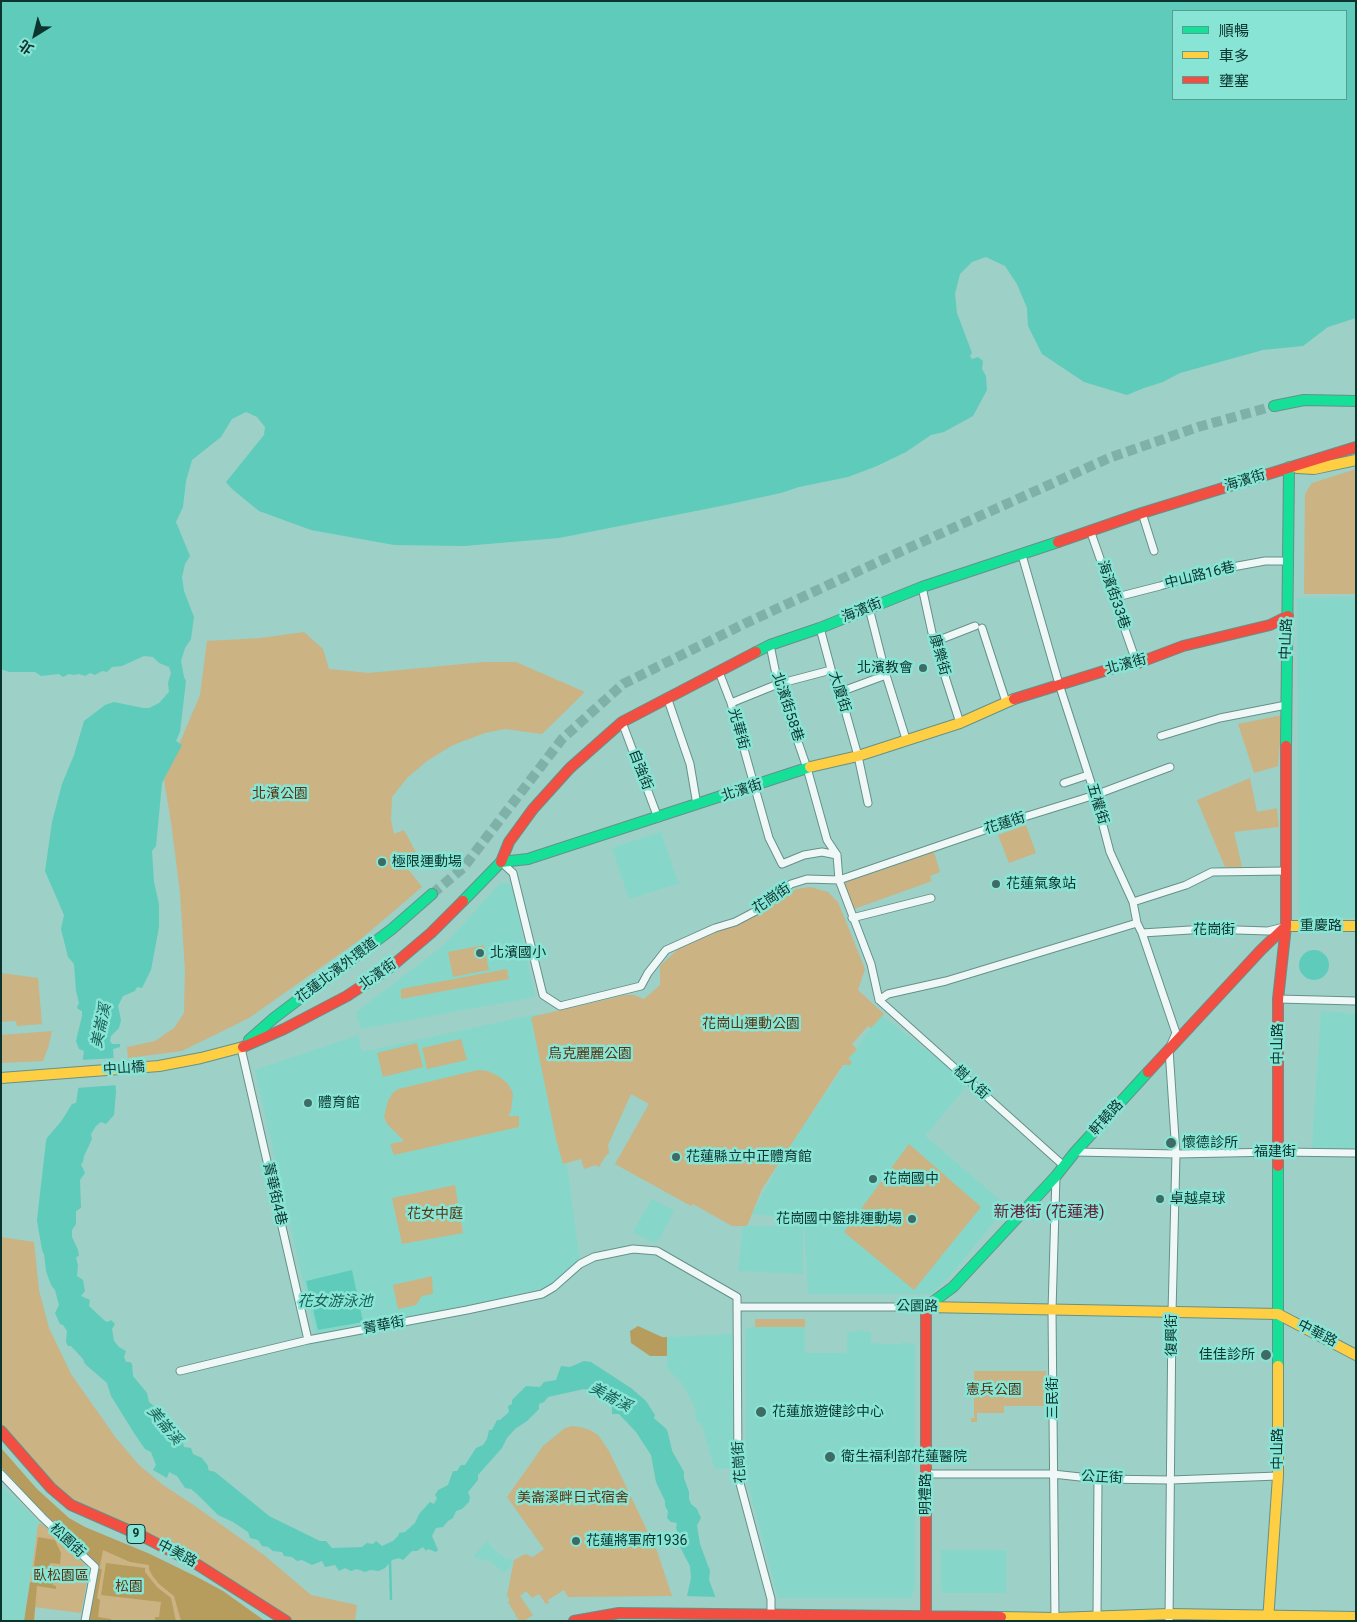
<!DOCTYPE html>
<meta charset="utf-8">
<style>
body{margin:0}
#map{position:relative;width:1357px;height:1622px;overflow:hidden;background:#9dd0c7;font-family:Roboto,"Noto Sans TC",sans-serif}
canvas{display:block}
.frame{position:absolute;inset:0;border:2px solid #0b342e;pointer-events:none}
.legend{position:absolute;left:1172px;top:10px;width:175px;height:90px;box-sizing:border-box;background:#88e5d5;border:1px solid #569e92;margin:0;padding:6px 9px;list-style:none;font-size:15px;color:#0b342e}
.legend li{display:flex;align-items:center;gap:10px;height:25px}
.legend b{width:25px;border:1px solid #569e92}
.north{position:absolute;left:10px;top:10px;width:50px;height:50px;-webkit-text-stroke:4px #88e5d5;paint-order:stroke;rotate:216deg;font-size:14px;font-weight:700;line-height:20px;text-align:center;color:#0b342e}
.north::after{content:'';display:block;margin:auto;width:18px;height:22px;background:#0b342e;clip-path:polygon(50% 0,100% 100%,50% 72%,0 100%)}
</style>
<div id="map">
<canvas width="1357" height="1622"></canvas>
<div class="frame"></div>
<ul class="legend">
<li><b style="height:6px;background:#16e098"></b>順暢</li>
<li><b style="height:6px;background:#ffcf43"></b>車多</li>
<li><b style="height:6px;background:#f24e42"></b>壅塞</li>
</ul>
<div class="north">北</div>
</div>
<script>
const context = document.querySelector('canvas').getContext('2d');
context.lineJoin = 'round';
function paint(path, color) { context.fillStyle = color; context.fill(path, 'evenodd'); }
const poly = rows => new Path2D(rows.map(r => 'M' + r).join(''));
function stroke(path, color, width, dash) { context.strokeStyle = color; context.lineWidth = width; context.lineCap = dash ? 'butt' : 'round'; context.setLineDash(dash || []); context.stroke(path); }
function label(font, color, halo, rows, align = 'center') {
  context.font = font + ' Roboto,"Noto Sans TC",sans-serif'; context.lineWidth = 5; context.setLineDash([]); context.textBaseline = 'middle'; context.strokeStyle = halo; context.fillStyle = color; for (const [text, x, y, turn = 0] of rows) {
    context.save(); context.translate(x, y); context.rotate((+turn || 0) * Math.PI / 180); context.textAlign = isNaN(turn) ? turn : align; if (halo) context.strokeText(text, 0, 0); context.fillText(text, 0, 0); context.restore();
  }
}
paint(poly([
 [1356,597,1356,918,1299,918,1297,598],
 [661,832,677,879,680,883,629,899,612,848],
 [501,883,508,883,513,890,535,997,361,1029,356,1012,443,946],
 [1321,1011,1356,1014,1356,1149,1312,1148],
 [537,1014,551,1072,567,1165,580,1262,553,1286,479,1303,315,1334,255,1070,358,1035,362,1052],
 [880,1014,969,1083,925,1136,1007,1206,953,1272,932,1294,808,1294,804,1219,752,1214,786,1151],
 [652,1199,674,1211,659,1240,652,1242,633,1232],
 [743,1226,803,1226,803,1274,738,1271],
 [755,1319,805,1319,805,1353,847,1353,847,1332,858,1332,858,1330,871,1332,871,1343,902,1345,902,1342,915,1344,915,1587,911,1598,778,1598,746,1476,746,1329,755,1327],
 [732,1334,733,1468,715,1469,701,1423,697,1422,694,1414,697,1412,682,1383,667,1368,667,1337],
 [1,1484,40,1523,38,1525,24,1621,1,1621],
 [488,1540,490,1546,507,1560,509,1558,514,1563,504,1573,490,1561,473,1557],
 [941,1550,1006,1550,1006,1593,943,1593,941,1590]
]), '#86d7ca');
paint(poly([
 [1356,469,1356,594,1304,594,1305,494,1312,483],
 [304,632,323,649,329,669,369,673,484,662,516,662,585,692,542,734,505,729,485,733,453,745,427,761,407,778,392,797,391,820,394,834,404,830,421,862,408,869,422,887,361,939,249,1018,182,1051,128,1058,127,1047,155,1041,174,1028,184,1013,185,970,180,893,171,822,164,780,200,695,207,641,260,638],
 [1282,715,1278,766,1254,773,1238,724],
 [1250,778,1257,812,1277,808,1279,827,1234,832,1242,867,1225,867,1197,800],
 [1026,825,1036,853,1009,863,998,835],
 [934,852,940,872,930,876,932,881,854,909,844,883],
 [810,887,828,892,838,902,865,969,858,990,884,1014,871,1028,868,1026,852,1044,857,1049,848,1059,852,1062,850,1065,843,1065,762,1189,747,1226,732,1226,693,1204,691,1206,615,1164,649,1104,631,1094,608,1145,609,1153,605,1157,599,1167,596,1165,584,1169,581,1159,563,1164,556,1139,531,1017,625,995,634,995,644,999,660,985,660,966,678,949,761,913,796,889],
 [484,945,489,970,453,977,448,952],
 [507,969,509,979,401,999,401,989],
 [1,973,38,978,42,1024,17,1026,16,1021,1,1022],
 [52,1031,48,1048,43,1061,1,1063,1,1035],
 [461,1039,467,1060,427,1069,422,1048],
 [417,1043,423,1067,383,1077,377,1053],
 [478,1070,488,1071,500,1077,508,1084,513,1093,511,1111,508,1116,519,1116,519,1127,394,1155,390,1144,404,1141,387,1124,384,1117,388,1100,393,1093,398,1089],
 [909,1144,981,1207,914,1290,844,1232],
 [455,1185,463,1233,402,1244,392,1198],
 [1,1237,34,1242,39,1290,49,1328,71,1374,116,1438,139,1465,163,1485,192,1504,264,1555,311,1595,357,1605,355,1621,286,1621,243,1594,71,1505,1,1431],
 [432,1276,433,1294,422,1296,416,1305,398,1309,393,1285],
 [755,1319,805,1319,805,1327,755,1327],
 [974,1371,1046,1371,1046,1406,1004,1406,1004,1413,977,1413,977,1422,971,1422,971,1418,974,1418],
 [572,1426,580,1427,590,1430,598,1435,609,1451,657,1551,672,1596,568,1597,564,1590,548,1600,549,1603,546,1604,539,1594,532,1598,526,1591,520,1596,533,1615,524,1621,519,1621,508,1602,510,1600,507,1596,514,1560,525,1554,533,1557,544,1549,507,1497,543,1446,565,1428],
 [40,1523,58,1537,85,1565,88,1575,81,1613,34,1607,37,1583,30,1582,38,1525],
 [98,1548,144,1558,222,1621,89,1621,99,1566,97,1563]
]), '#cbb383');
paint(poly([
 [638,1326,662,1337,667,1337,667,1356,650,1356,631,1343,630,1331],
 [1,1448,37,1489,69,1518,85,1527,150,1554,197,1577,223,1591,265,1621,181,1621,174,1596,159,1584,152,1575,149,1569,149,1565,130,1562,103,1550,100,1566,34,1503,1,1467],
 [38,1537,55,1540,61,1553,60,1564,50,1563,49,1574,52,1579,53,1585,56,1586,56,1589,37,1586,34,1621,24,1621,30,1582,37,1583,37,1581,32,1580],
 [106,1563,145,1568,145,1572,157,1587,171,1598,176,1621,155,1621,155,1617,159,1617,161,1602,101,1595],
 [99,1569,102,1569,97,1598,100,1600,98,1617,111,1619,111,1621,89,1621]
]), '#b69d5d');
paint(poly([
 [1,1,1356,1,1356,318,1328,327,1303,346,1263,350,1180,373,1163,382,1144,388,1127,395,1084,382,1042,354,1028,326,1027,308,1017,284,1005,266,986,257,972,262,960,274,955,294,957,313,972,353,970,356,972,359,978,357,983,361,982,369,986,376,987,390,973,416,944,432,931,435,906,452,877,466,848,477,799,487,781,493,721,506,559,538,464,546,394,545,311,530,259,511,232,489,226,482,264,435,265,427,257,417,246,412,232,419,221,437,192,460,186,481,183,507,176,522,190,556,185,564,182,577,184,591,194,617,191,639,185,648,181,661,184,677,186,681,180,732,176,741,182,745,162,783,156,846,152,851,154,882,159,904,159,927,151,970,142,988,137,987,135,991,123,996,118,1006,121,1020,119,1028,111,1036,110,1041,112,1044,120,1044,120,1047,113,1049,116,1092,114,1115,106,1124,101,1122,96,1126,91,1134,92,1139,84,1156,83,1162,81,1164,85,1173,80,1180,81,1208,76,1211,76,1224,72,1230,72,1237,78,1250,79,1256,76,1257,78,1266,77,1276,83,1280,85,1291,81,1296,90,1300,89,1306,105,1321,108,1322,111,1320,115,1324,112,1329,114,1341,119,1347,126,1351,124,1357,126,1362,130,1362,132,1364,133,1376,147,1393,149,1402,161,1412,162,1418,174,1436,182,1439,184,1447,191,1448,193,1454,202,1458,208,1466,208,1469,211,1473,216,1474,228,1489,227,1496,230,1500,235,1501,237,1505,248,1508,253,1512,253,1516,256,1521,263,1524,273,1525,274,1529,282,1530,289,1537,299,1540,305,1539,308,1542,314,1539,318,1541,326,1541,332,1548,362,1547,367,1543,373,1544,376,1541,382,1546,393,1541,398,1536,399,1533,405,1532,415,1523,419,1514,430,1502,434,1504,437,1498,435,1495,438,1490,448,1485,453,1471,457,1471,461,1465,465,1465,476,1448,483,1445,487,1439,489,1430,492,1430,497,1420,500,1420,509,1412,508,1406,512,1404,512,1400,526,1386,540,1387,544,1382,556,1380,561,1366,570,1367,584,1361,591,1362,631,1388,646,1401,655,1415,652,1422,659,1423,662,1431,659,1441,671,1449,684,1472,684,1478,689,1492,689,1499,691,1504,697,1509,701,1518,697,1525,700,1544,710,1571,709,1580,715,1596,728,1621,686,1621,687,1596,691,1578,690,1566,680,1547,680,1538,676,1528,677,1523,671,1522,667,1518,668,1511,665,1506,665,1501,656,1482,651,1455,636,1432,619,1414,612,1414,612,1407,596,1393,584,1389,548,1397,544,1402,539,1404,539,1409,527,1421,515,1429,507,1438,502,1448,478,1475,478,1480,468,1492,470,1497,469,1502,462,1509,456,1511,453,1518,448,1521,443,1527,436,1528,432,1536,438,1550,436,1552,428,1549,426,1551,423,1547,417,1551,412,1551,403,1560,399,1558,392,1560,385,1568,379,1571,370,1570,365,1572,357,1569,351,1571,345,1568,339,1571,335,1565,325,1567,322,1561,312,1565,302,1560,297,1561,292,1557,284,1556,282,1552,273,1551,268,1547,262,1546,258,1540,250,1538,248,1532,233,1522,218,1515,197,1494,191,1489,185,1488,177,1476,169,1472,167,1478,153,1470,156,1465,151,1452,145,1449,134,1433,111,1396,107,1383,85,1364,83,1359,71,1346,68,1346,66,1342,67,1331,63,1325,60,1324,55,1313,59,1305,55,1290,51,1285,46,1271,42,1236,46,1235,47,1221,51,1181,50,1165,62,1127,61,1122,72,1104,76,1103,77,1097,84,1051,79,1049,76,1041,82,1016,82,1011,78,1009,77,1007,79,1003,76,991,74,964,68,957,61,929,64,915,45,871,52,822,62,784,74,755,84,721,105,705,114,702,143,708,149,708,159,703,169,692,168,683,171,673,169,667,159,663,153,657,144,656,122,666,112,667,107,672,102,671,95,675,90,673,85,676,79,674,74,675,69,674,63,677,59,674,41,676,35,672,9,672,1,669],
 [1173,11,1346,11,1346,99,1173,99],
 '1299 965a15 15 0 1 1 30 0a15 15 0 1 1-30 0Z',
 [352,1270,363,1322,318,1330,306,1281]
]), '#5fcbbb');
paint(poly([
 [117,1058,118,1085,76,1088,80,1060],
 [685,1596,718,1597,731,1621,683,1621]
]), '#9dd0c7');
stroke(poly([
 [390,1561,391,1599]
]), '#5fcbbb', 2.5);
stroke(poly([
 [50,1249,45,1220,54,1142,72,1121],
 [645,1421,660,1434,667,1464],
 [211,1479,265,1523,320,1550]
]), '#5fcbbb', 16);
stroke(poly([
 [432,894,463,868,562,739,623,684,744,624,904,550,1109,458,1198,427,1274,406]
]), '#80b1a8', 10, [10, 5]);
const street = poly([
 [1142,513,1154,551],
 [1090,530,1136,661],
 [1022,555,1059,684,1095,795,1110,852,1133,902,1137,923,1142,933,1176,1033,1169,1049,1176,1154,1172,1313,1169,1621],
 [922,587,934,642,960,723],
 [1113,598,1160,586,1205,572,1265,561,1289,561],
 [869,608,886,675,906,739],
 [820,628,831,669,840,692,858,756,868,803],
 [982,628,1006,702],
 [934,642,975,626],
 [770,645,778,684,807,768,827,840,837,855,839,880,871,964,879,1000],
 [719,672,731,703,769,838,782,864,804,855,822,852,837,855],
 [840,692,886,675],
 [667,697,690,764,697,805],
 [731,703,778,684,831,670],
 [622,722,658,818],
 [1161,736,1220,718,1286,705],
 [1064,783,1088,775],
 [501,862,513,873,543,995,560,1006,641,986,648,973,666,950,715,928,735,922,756,911,791,884,807,879,839,880,1008,822,1095,795,1170,767],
 [1133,902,1186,885,1212,872,1286,871],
 [852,918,931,898],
 [1142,933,1206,929,1268,931,1284,927],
 [1278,999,1356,1001],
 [879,1000,888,994,946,981,1137,923],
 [879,1000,1064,1166],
 [241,1048,308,1340],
 [1075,1152,1176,1154,1278,1152,1356,1153],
 [737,1307,926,1307],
 [180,1371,308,1340,467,1310,542,1294,554,1287,580,1264,594,1257,633,1249,657,1251,737,1297,738,1476,771,1599,771,1614],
 [1,1474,42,1517,95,1567,85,1621],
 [926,1474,1053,1474,1098,1479,1171,1480,1278,1476],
 [1097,1617,1098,1479],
 [1055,1620,1052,1310,1056,1176]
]);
const fast = poly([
 [1274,406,1304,400,1356,401],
 [756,652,770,645,820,628,922,587,1058,542],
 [1286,746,1289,467],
 [463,901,501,862,528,859,810,767],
 [249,1040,274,1018,392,929,432,894],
 [1278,1166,1278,1366],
 [926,1307,953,1287,1056,1176,1075,1152,1148,1072]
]);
const slow = poly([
 [1297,468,1314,469,1356,460],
 [810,767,858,756,960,723,1014,699],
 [1286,926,1356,926],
 [1,1078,159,1066,201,1058,243,1047],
 [926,1307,1278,1314,1356,1355],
 [1001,1617,1055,1618,1169,1614,1356,1617],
 [1268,1621,1278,1476,1278,1366]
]);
const jam = poly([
 [1058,542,1142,513,1356,447],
 [1014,699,1136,661,1138,663,1183,646,1270,625,1288,616],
 [501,862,509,842,533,809,570,768,622,722,756,652],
 [243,1047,284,1029,347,996,392,966,431,933,463,901],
 [1148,1072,1261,950,1286,926],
 [1278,1166,1278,999,1286,926,1286,746],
 [926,1307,926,1621],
 [1,1431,51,1488,71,1505,144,1537,198,1565,286,1621],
 [574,1621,619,1613,1001,1617]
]);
stroke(street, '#65918a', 9);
stroke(fast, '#65918a', 12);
stroke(slow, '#65918a', 12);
stroke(jam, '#65918a', 12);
stroke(street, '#f0f8f7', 7);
stroke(fast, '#16e098', 10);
stroke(slow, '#ffcf43', 10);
stroke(jam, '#f24e42', 10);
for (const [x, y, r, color] of [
 [923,668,5,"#3e6b64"],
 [382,862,5,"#3e6b64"],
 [996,884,5,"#3e6b64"],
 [480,953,5,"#3e6b64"],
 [308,1103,5,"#3e6b64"],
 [1171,1143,6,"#3e6b64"],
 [676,1157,5,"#3e6b64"],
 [873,1179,5,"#3e6b64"],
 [1160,1199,5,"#3e6b64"],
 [912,1219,5,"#3e6b64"],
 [1266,1355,6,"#3e6b64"],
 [761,1412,6,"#3e6b64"],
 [830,1457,6,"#3e6b64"],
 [576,1541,5,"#3e6b64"]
]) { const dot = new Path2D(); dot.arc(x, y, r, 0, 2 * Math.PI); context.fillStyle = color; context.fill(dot); stroke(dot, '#88e5d5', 2); }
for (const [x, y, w] of [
 [136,1534,18]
]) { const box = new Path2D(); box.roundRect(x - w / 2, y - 9.5, w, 19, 4); context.fillStyle = '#88e5d5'; context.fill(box); stroke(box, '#0b342e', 1); }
label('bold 12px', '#0b342e', null, [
 ["9",136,1534]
]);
label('14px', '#0b342e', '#88e5d5', [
 ["海濱街",1245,481,-17],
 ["中山路16巷",1200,576,-14],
 ["海濱街33巷",1113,595,71],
 ["海濱街",862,611,-22],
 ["中山路",1287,639,-88],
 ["康樂街",939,655,74],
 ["北濱街",1126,665,-15],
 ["大廈街",839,692,72],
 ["北濱街58巷",787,707,72],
 ["光華街",738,729,74],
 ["自強街",640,770,69],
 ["北濱街",742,791,-18],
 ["五權街",1097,804,73],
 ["花蓮街",1005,824,-18],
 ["花崗街",772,899,-34],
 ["重慶路",1321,926],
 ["花崗街",1214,930],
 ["花蓮北濱外環道",337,971,-37],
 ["北濱街",378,975,-35],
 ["中山路",1278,1044,-90],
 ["中山橋",124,1069,-4],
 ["樹人街",971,1083,42],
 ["軒轅路",1107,1118,-48],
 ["福建街",1275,1152],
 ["菁華街4巷",274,1194,77],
 ["公園路",917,1307,1],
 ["菁華街",384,1326,-11],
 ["中華路",1317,1334,27],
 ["復興街",1172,1335,-90],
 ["三民街",1053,1398,-90],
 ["中山路",1278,1449,-90],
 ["花崗街",740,1462,-94],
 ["公正街",1102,1478,3],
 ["明禮路",926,1494,-90],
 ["松園街",67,1541,43],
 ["中美路",177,1554,28]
]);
label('14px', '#0b342e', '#88e5d5', [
 ["北濱教會",913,668,"right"],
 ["極限運動場",392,862],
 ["花蓮氣象站",1006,884],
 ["北濱國小",490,953],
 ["體育館",318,1103],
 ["懷德診所",1182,1143],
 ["花蓮縣立中正體育館",686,1157],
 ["花崗國中",883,1179],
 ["卓越桌球",1170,1199],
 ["花崗國中籃排運動場",902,1219,"right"],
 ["佳佳診所",1255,1355,"right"],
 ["花蓮旅遊健診中心",772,1412],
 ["衛生福利部花蓮醫院",841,1457],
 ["花蓮將軍府1936",586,1541]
], 'left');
label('14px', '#583411', '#88e5d5', [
 ["北濱公園",280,794],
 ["花崗山運動公園",751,1024],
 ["烏克麗麗公園",590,1054],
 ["花女中庭",435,1214],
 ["憲兵公園",994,1390],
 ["美崙溪畔日式宿舍",573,1498],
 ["臥松園區",61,1576],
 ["松園",129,1587]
]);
label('italic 15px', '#186056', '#88e5d5', [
 ["美崙溪",102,1026,-78],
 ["花女游泳池",335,1302],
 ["美崙溪",610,1398,28],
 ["美崙溪",164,1426,50]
]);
label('16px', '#642038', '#88e5d5', [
 ["新港街 (花蓮港)",1049,1213]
]);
</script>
